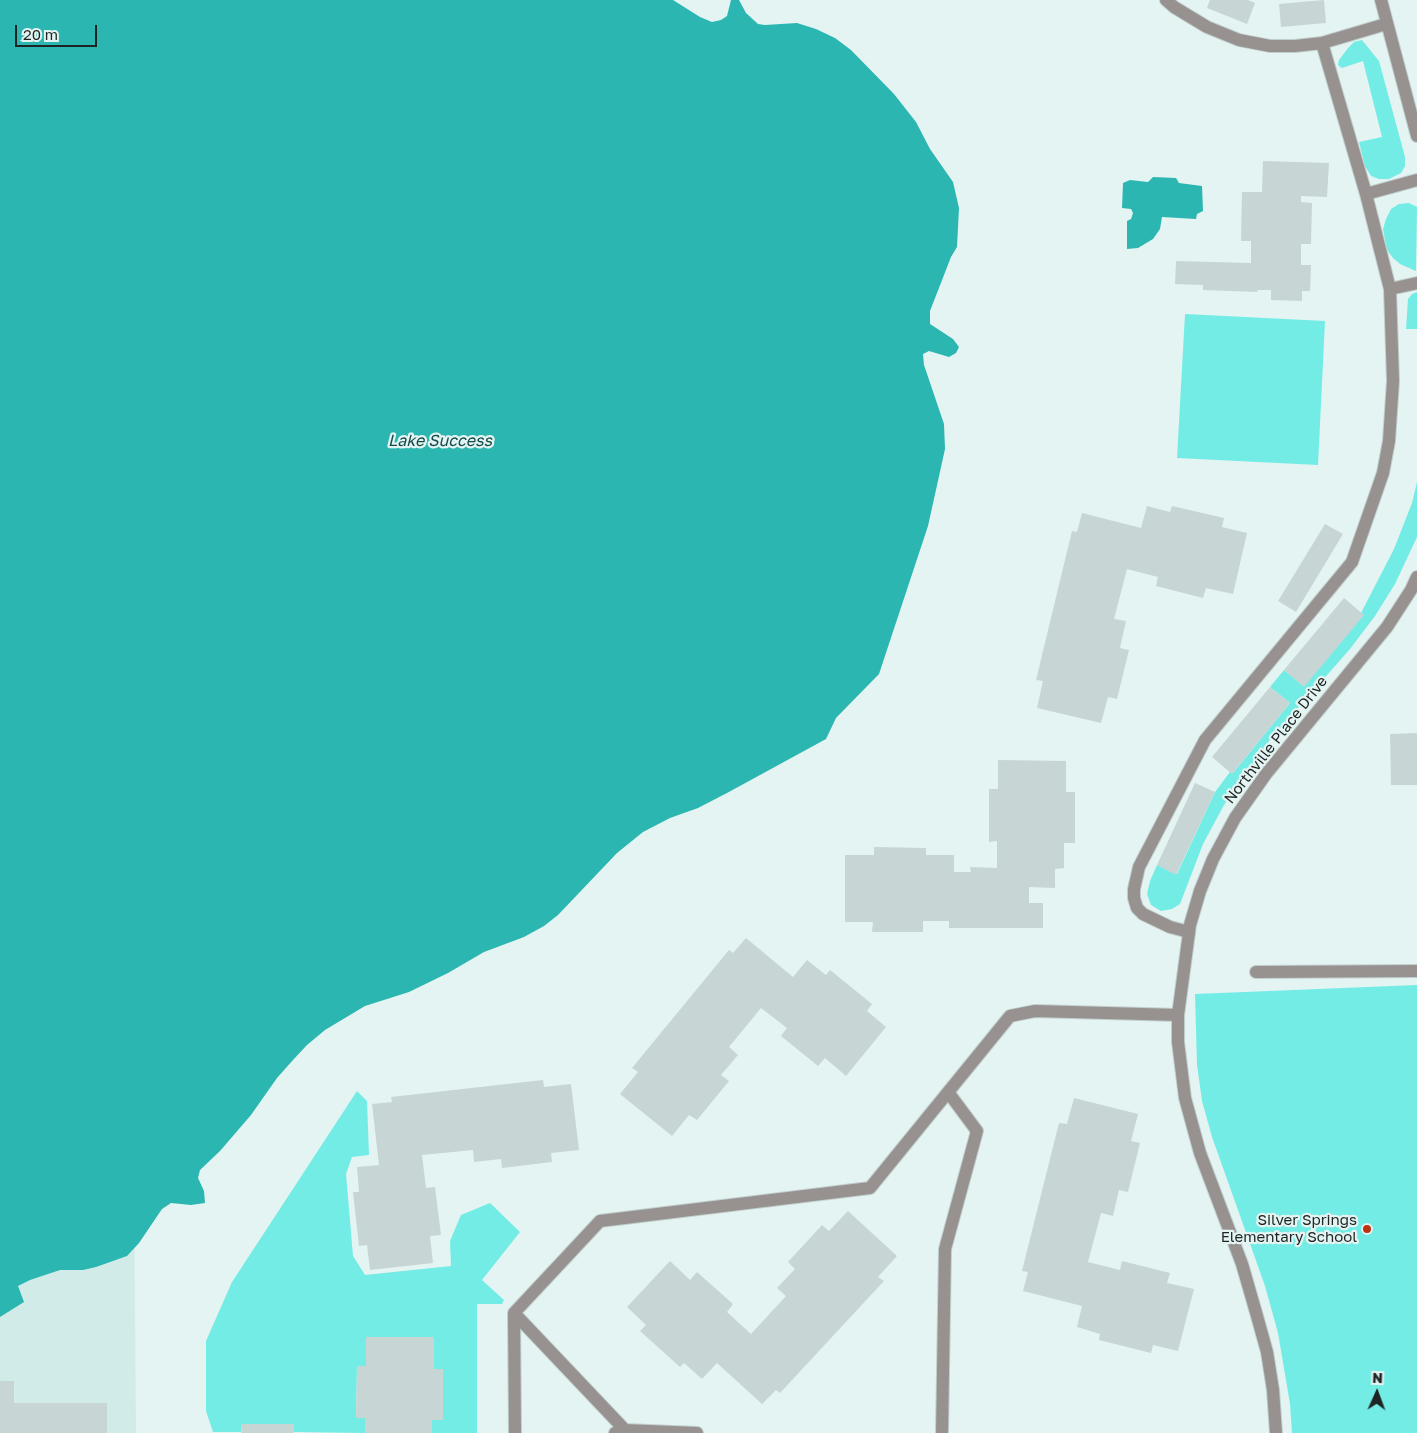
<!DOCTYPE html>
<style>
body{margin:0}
#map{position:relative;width:1417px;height:1433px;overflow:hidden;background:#e4f4f2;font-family:"Golos Text",sans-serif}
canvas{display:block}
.north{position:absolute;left:1352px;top:1368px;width:50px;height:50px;-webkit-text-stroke:4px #e4f4f2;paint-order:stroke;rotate:2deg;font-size:14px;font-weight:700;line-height:20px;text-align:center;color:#1e2424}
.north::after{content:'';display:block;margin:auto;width:18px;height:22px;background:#1e2424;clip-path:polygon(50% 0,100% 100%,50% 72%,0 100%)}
.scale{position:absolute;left:15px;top:25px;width:82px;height:22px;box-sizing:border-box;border:2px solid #1e2424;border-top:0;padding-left:6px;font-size:15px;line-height:18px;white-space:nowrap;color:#1e2424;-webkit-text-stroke:4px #e4f4f2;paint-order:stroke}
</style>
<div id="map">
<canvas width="1417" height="1433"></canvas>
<div class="north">N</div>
<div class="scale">20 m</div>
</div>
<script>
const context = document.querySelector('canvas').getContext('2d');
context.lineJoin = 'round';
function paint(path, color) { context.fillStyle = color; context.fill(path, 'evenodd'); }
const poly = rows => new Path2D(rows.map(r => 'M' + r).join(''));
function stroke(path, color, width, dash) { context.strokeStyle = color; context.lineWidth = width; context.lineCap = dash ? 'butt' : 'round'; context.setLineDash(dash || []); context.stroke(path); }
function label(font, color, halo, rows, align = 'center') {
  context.font = font + ' "Golos Text",sans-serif'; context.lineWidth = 4.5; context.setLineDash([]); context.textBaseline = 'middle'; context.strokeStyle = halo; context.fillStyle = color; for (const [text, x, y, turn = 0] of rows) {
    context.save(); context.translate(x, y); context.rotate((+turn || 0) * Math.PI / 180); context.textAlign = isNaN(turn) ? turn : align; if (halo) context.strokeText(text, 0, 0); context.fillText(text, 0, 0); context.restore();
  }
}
paint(poly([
 [133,1078,136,1433,0,1433,0,1080]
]), '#d1ebe9');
paint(poly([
 [1362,40,1379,61,1405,157,1405,166,1401,173,1389,179,1379,179,1371,176,1365,166,1359,142,1382,137,1363,61,1342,68,1338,65,1339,60,1348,48,1354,42],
 [1409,203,1417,207,1416,271,1400,264,1393,258,1387,250,1383,229,1386,219,1391,209,1399,204],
 [1417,292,1417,329,1406,329,1408,299,1412,294],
 [1185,314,1325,321,1318,465,1177,458],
 [1417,482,1417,537,1395,584,1375,616,1350,649,1269,741,1224,805,1203,844,1180,904,1172,909,1161,911,1151,905,1147,894,1150,881,1157,865,1177,874,1215,792,1230,772,1233,773,1290,703,1270,687,1284,670,1304,686,1361,613,1394,549,1412,503],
 [1417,985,1417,1433,1292,1433,1290,1404,1278,1333,1265,1286,1212,1137,1202,1101,1197,1065,1195,994],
 [357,1091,367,1101,369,1155,352,1157,346,1174,353,1256,365,1275,451,1266,450,1241,461,1215,490,1203,520,1232,482,1280,504,1300,502,1304,477,1304,477,1433,432,1433,432,1420,443,1420,443,1369,434,1369,433,1337,366,1337,366,1366,357,1367,356,1418,365,1418,365,1433,294,1432,293,1424,242,1424,241,1432,213,1432,206,1411,206,1341,232,1282]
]), '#73ece6');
paint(poly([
 [0,0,673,0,700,17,712,22,721,20,727,16,731,0,739,0,746,13,758,24,765,25,797,23,816,29,835,38,851,50,894,94,916,122,930,149,953,182,959,208,957,247,951,257,930,311,930,324,953,339,959,347,956,353,949,357,929,351,923,354,924,365,944,424,945,449,928,526,879,674,836,718,826,739,727,793,698,808,670,818,643,832,617,853,558,915,544,926,524,937,484,952,448,973,409,992,365,1006,325,1030,307,1045,293,1060,277,1078,251,1115,220,1151,200,1170,198,1178,204,1191,205,1203,191,1205,171,1203,162,1209,139,1243,127,1256,96,1267,83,1270,60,1270,30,1280,18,1286,24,1302,0,1317],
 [1153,177,1176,178,1179,183,1202,186,1203,211,1197,214,1196,219,1162,217,1160,229,1153,239,1138,248,1127,249,1127,221,1131,219,1133,213,1131,209,1122,208,1123,183,1130,180,1148,182]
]), '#2cb6b1');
paint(poly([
 [1210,0,1248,0,1255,3,1247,24,1207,8],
 [1324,0,1326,23,1281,27,1279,4],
 [1263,161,1329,163,1327,197,1301,196,1301,202,1312,203,1311,244,1301,244,1301,265,1311,265,1310,291,1302,291,1302,301,1271,300,1271,290,1258,290,1257,292,1203,290,1203,285,1175,284,1176,261,1251,263,1251,241,1241,241,1242,192,1262,192],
 [1147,506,1170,512,1172,506,1224,518,1222,527,1247,533,1233,594,1206,588,1203,598,1156,586,1158,577,1127,569,1114,619,1126,621,1120,648,1129,650,1117,699,1108,697,1101,723,1037,708,1043,681,1036,680,1072,531,1077,532,1082,513,1141,528],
 [1325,524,1343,534,1296,612,1278,601],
 [1344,598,1364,615,1304,687,1284,670],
 [1270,687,1290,703,1232,774,1212,757],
 [1417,733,1417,785,1391,785,1390,734],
 [998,760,1066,761,1066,792,1075,792,1075,843,1064,843,1064,868,1055,869,1055,888,1029,887,1029,903,1043,903,1043,928,949,928,949,921,923,921,923,932,872,932,873,922,845,922,845,855,874,855,874,847,926,848,926,855,954,855,954,872,971,872,970,867,997,868,997,841,989,842,989,789,998,789],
 [1195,783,1215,792,1176,875,1157,865],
 [746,938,793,977,807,960,826,975,830,970,872,1004,867,1011,886,1027,846,1076,825,1058,818,1066,781,1036,787,1028,761,1008,729,1047,738,1055,721,1075,729,1081,697,1120,689,1115,672,1136,620,1094,638,1072,632,1068,729,950,733,953],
 [543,1080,544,1087,571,1084,579,1150,551,1153,552,1162,502,1168,501,1159,474,1162,473,1150,422,1155,426,1188,435,1187,441,1235,430,1236,433,1263,370,1270,367,1245,359,1246,353,1192,359,1192,357,1167,379,1165,372,1104,392,1102,391,1097],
 [1074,1098,1138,1114,1131,1141,1140,1143,1128,1192,1119,1190,1113,1216,1101,1213,1088,1262,1120,1270,1122,1261,1170,1273,1167,1283,1194,1289,1178,1351,1153,1345,1151,1353,1099,1340,1100,1334,1077,1327,1082,1306,1023,1291,1028,1272,1022,1271,1059,1123,1067,1124],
 [848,1211,897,1256,878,1277,884,1281,780,1393,776,1390,762,1404,717,1363,702,1379,684,1363,680,1367,640,1331,646,1325,627,1307,670,1261,690,1280,697,1272,733,1304,727,1312,751,1334,786,1296,777,1288,795,1269,788,1262,822,1225,829,1231],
 [366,1337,434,1337,434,1369,443,1369,443,1420,432,1420,432,1433,365,1433,365,1418,356,1418,357,1366,366,1366],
 [0,1381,14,1381,14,1403,107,1403,107,1433,0,1433],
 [242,1424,294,1424,294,1433,241,1433]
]), '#c7d6d5');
const lane = poly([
 [1166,0,1174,7,1207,27,1239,40,1270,46,1295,46,1322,43,1386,24],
 [1366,194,1417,180],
 [1390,289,1417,283],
 [1189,932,1170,927,1143,914,1137,908,1134,898,1134,889,1139,867,1205,740,1352,562,1383,473,1389,441,1393,381,1390,289,1366,194,1322,43],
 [514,1313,625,1430],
 [515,1433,514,1313,600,1221,870,1188,1010,1016,1035,1011,1178,1015],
 [615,1433,625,1430,697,1433],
 [942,1433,945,1249,977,1131,948,1092]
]);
const street = poly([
 [1381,0,1417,136],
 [1256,972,1417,971],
 [1276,1433,1273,1390,1267,1352,1257,1316,1242,1264,1200,1153,1185,1098,1178,1042,1178,1015,1190,925,1200,891,1213,859,1235,818,1266,774,1387,627,1411,590,1417,577]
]);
stroke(lane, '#c0cfcd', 14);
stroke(street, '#c0cfcd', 14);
stroke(lane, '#979190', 12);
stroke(street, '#979190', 12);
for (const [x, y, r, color] of [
 [1367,1229,5,"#bd3312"]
]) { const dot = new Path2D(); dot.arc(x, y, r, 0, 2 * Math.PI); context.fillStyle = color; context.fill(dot); stroke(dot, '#e4f4f2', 2); }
label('15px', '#1e2424', '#e4f4f2', [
 ["Northville Place Drive",1276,740,-52]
]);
label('15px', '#1e2424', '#e4f4f2', [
 ["Silver Springs",1357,1220],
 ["Elementary School",1357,1237]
], 'right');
label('italic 16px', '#134c49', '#e4f4f2', [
 ["Lake Success",440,441]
]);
</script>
